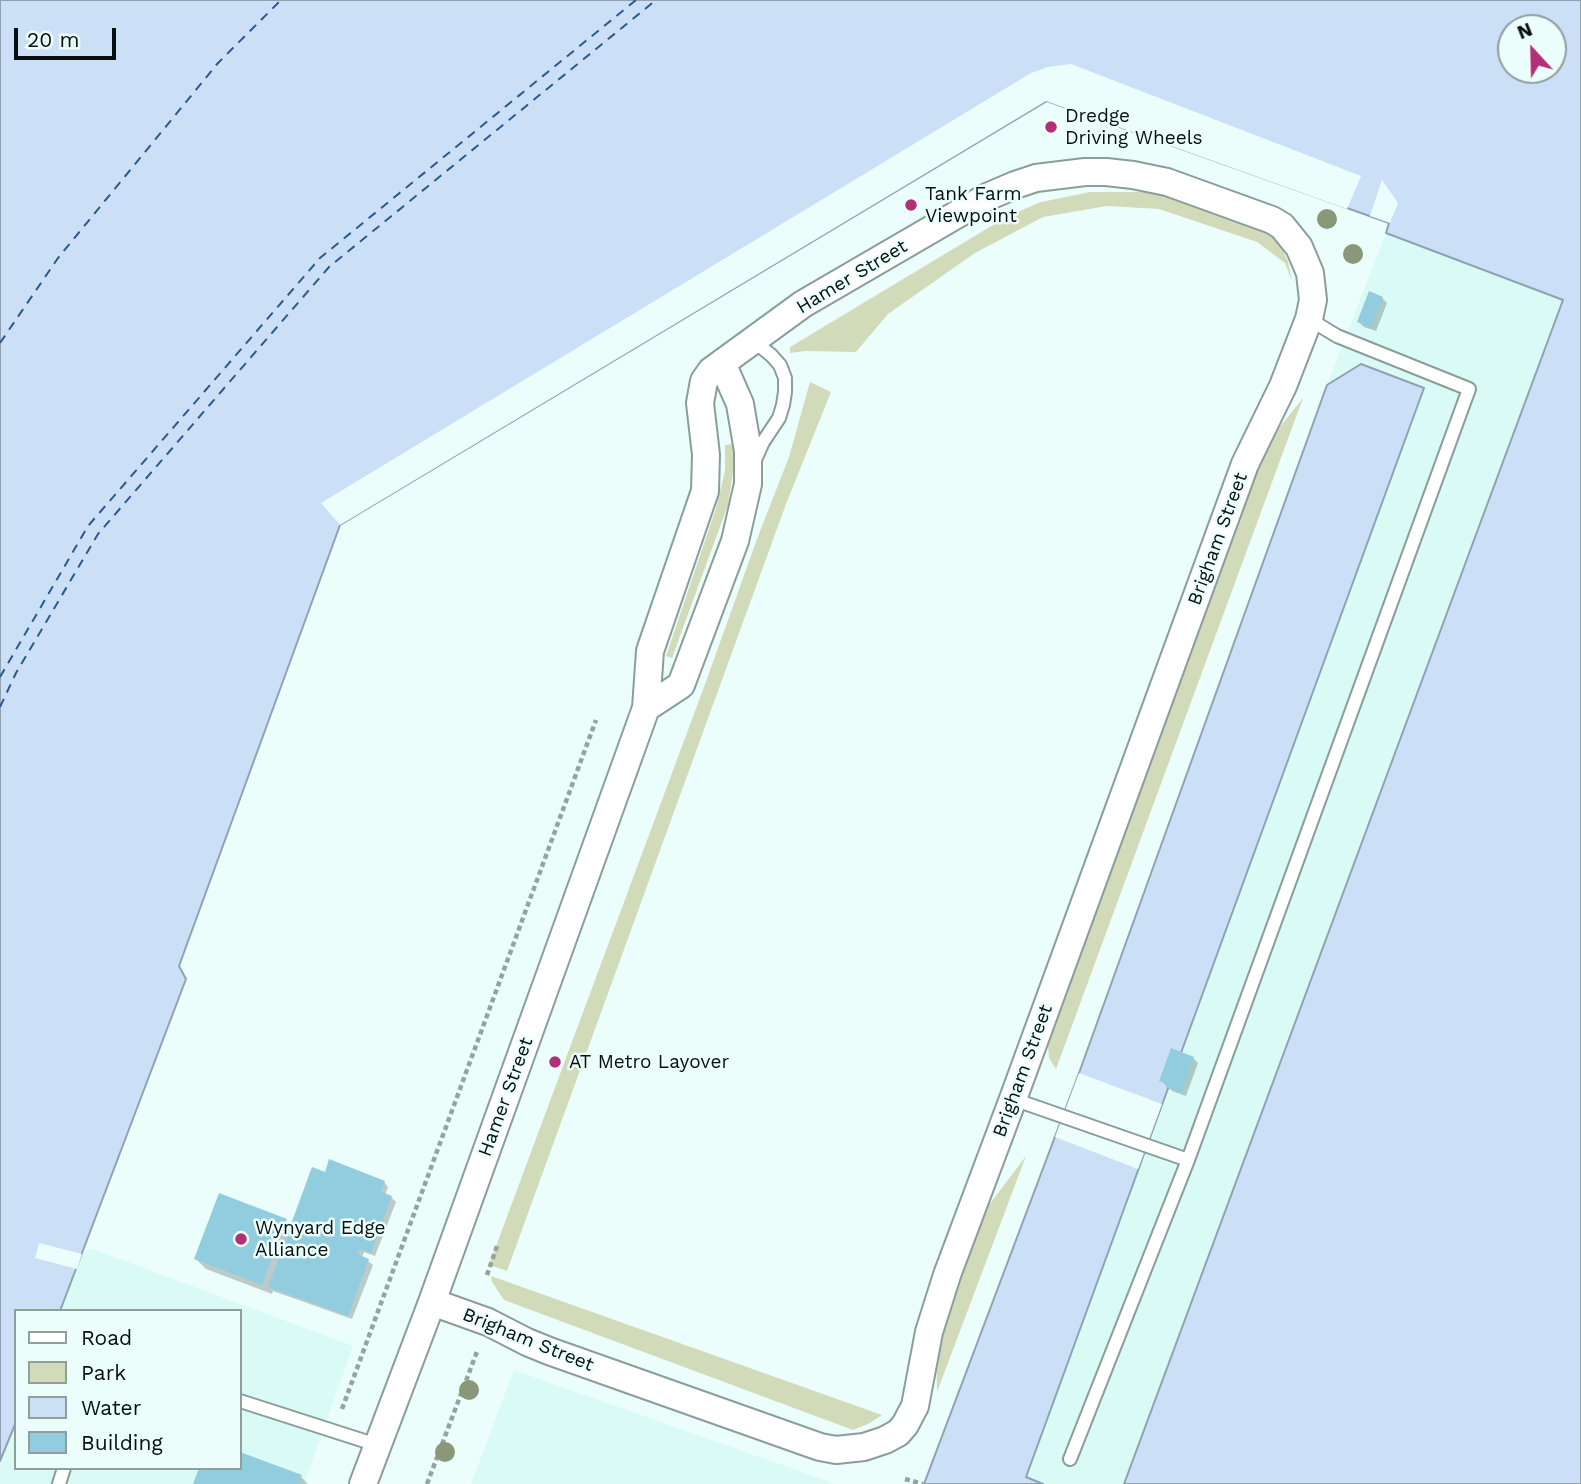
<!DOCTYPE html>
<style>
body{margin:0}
#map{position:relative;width:1581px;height:1484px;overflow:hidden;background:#ecfefb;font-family:"Work Sans",sans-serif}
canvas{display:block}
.legend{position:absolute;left:14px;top:1309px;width:228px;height:161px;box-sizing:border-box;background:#ecfefb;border:2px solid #909e9c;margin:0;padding:9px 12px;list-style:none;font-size:21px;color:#070f0e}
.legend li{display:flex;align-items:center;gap:14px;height:35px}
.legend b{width:35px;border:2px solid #909e9c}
.north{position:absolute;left:1497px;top:14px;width:70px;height:70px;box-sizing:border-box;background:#ecfefb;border:2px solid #909e9c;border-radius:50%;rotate:338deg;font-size:19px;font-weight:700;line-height:28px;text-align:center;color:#070f0e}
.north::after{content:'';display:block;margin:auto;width:24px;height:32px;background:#b33077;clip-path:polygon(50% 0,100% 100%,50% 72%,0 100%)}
.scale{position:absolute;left:14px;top:28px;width:102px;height:32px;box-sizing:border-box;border:4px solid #070f0e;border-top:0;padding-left:9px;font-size:21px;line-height:24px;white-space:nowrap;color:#070f0e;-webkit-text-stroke:5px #ecfefb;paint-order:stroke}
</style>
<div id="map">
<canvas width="1581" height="1484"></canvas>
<ul class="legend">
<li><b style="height:9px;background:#fff"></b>Road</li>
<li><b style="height:19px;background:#d2dbb9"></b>Park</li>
<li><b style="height:19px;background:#cbe0f7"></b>Water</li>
<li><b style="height:19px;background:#92cddf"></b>Building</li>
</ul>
<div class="north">N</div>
<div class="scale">20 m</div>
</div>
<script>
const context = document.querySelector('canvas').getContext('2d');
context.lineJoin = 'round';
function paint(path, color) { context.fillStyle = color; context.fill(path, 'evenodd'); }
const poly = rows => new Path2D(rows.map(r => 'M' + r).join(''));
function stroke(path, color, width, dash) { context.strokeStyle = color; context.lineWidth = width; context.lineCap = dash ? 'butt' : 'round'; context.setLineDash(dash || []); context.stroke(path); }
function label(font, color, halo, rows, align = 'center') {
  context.font = font + ' "Work Sans",sans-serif'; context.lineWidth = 5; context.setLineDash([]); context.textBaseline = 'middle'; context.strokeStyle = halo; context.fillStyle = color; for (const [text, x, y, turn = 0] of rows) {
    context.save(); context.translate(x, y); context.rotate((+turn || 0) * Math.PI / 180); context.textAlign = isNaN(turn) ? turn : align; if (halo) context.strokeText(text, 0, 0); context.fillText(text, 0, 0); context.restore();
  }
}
paint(poly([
 [1386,233,1564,300,1124,1484,1043,1484,1026,1478,1162,1104,1361,364,1327,385],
 [90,1248,353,1346,304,1484,0,1484,0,1461,16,1422,16,1468,240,1468,240,1311,60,1311,82,1254],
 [514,1370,836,1484,471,1484]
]), '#dafaf5');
paint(poly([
 [1090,192,1152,192,1261,224,1277,239,1288,261,1292,281,1285,263,1257,242,1159,209,1107,206,1043,217,975,253,888,314,856,352,806,351,790,353,790,347,1008,216,1041,202],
 [810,382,831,392,786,504,507,1271,489,1265,704,687,757,539,789,457],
 [1303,398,1056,1069,1049,1058,1047,1035,1263,448],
 [733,444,734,466,728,505,672,658,666,656,716,508,725,471,725,445],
 [1026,1156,937,1392,936,1335,980,1217],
 [491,1276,882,1415,870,1423,853,1430,504,1300,492,1282]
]), '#d2dbb9');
const water = poly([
 [0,0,1581,0,1581,1484,1124,1484,1563,300,1386,233,1389,223,1047,101,340,525,179,966,186,979,60,1311,16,1311,16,1422,0,1461,0,0],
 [1511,28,1553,28,1553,70,1511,70,1511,28],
 [1361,364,1424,388,1026,1477,1043,1484,924,1484,1079,1073,1327,385,1361,364]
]);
paint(water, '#cbe0f7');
stroke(water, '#90a1b1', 2);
paint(poly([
 [1071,64,1361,176,1347,209,1046,101,340,525,321,503,1031,73,1048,67],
 [1382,180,1398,203,1390,223,1370,216],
 [1079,1073,1162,1104,1138,1169,1055,1137],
 [39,1243,82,1254,77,1269,35,1258]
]), '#ecfefb');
paint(poly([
 [1382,298,1387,303,1376,331,1364,327,1359,322],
 [1193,1058,1198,1063,1186,1096,1172,1091,1161,1080],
 [313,1169,326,1174,384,1182,388,1187,385,1195,391,1197,396,1202,375,1256,364,1252,362,1258,368,1261,373,1265,352,1319,273,1291,272,1294,206,1269,196,1259,286,1221,296,1231,295,1234,302,1237,304,1230,292,1226],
 [240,1454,301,1477,308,1484,194,1484,240,1468]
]), '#0003');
stroke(poly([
 [0,343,58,258,218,63,281,0],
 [0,677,88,526,320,258,636,0],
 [0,707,16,673,98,534,329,267,656,0]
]), '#2b598b', 2, [9, 7]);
paint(poly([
 [1369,291,1383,297,1371,328,1357,322],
 [1171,1048,1194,1057,1181,1093,1166,1087,1167,1084,1159,1081],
 [329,1159,385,1181,381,1192,392,1196,371,1253,360,1249,357,1254,369,1259,348,1316,268,1287,289,1230,301,1235,303,1228,291,1224,312,1167,325,1172],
 [219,1193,287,1219,262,1285,194,1259],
 [240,1452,302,1475,298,1484,193,1484,199,1468,240,1468]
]), '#92cddf');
const lane = poly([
 [750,346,761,347,771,355,780,365,785,378,785,392,783,405,779,418,763,442,754,462],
 [1013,1099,1188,1160],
 [240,1401,377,1445],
 [1070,1459,1188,1160,1469,389,1337,336,1309,319],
 [59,1484,64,1468]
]);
const street = poly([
 [646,708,681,685,735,541,748,484,748,451,740,404,722,363],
 [363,1484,432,1302,646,708,650,651,705,491,706,455,700,403,704,381,711,371,803,304,987,197,1015,185,1036,178,1085,172,1106,172,1133,175,1167,182,1272,220,1282,226,1299,247,1310,273,1313,300,1309,319,1283,386,1245,464,1013,1099,947,1275,929,1332,915,1406,905,1425,898,1433,885,1440,864,1447,836,1450,820,1447,549,1351,527,1342,488,1322,432,1302]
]);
stroke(lane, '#899e9b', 16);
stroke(street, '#899e9b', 30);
stroke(poly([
 [487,1275,498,1243],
 [342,1409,596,720],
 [905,1479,923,1484],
 [427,1484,478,1349]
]), '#94a2a0', 4.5, [5, 3.5]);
stroke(lane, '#fff', 12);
stroke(street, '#fff', 26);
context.fillStyle = '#8a9778';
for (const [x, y] of [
 [1327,219],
 [1353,254],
 [469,1390],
 [445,1452]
]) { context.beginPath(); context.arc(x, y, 10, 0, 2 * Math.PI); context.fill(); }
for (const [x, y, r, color] of [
 [1051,127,7,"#b33077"],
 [911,205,7,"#b33077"],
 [555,1062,7,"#b33077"],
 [241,1239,7,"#b33077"]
]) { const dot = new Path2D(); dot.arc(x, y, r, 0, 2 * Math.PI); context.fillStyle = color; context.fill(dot); stroke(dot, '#ecfefb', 2.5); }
label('19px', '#070f0e', '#ecfefb', [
 ["Dredge",1065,116],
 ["Driving Wheels",1065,138],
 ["Tank Farm",925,194],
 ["Viewpoint",925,216],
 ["AT Metro Layover",569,1062],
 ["Wynyard Edge",255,1228],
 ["Alliance",255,1250]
], 'left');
label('19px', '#070f0e', '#ecfefb', [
 ["Hamer Street",852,277,-31],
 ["Brigham Street",1218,539,-70],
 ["Brigham Street",1023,1071,-70],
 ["Hamer Street",506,1097,-70],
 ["Brigham Street",528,1340,22]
]);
</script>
